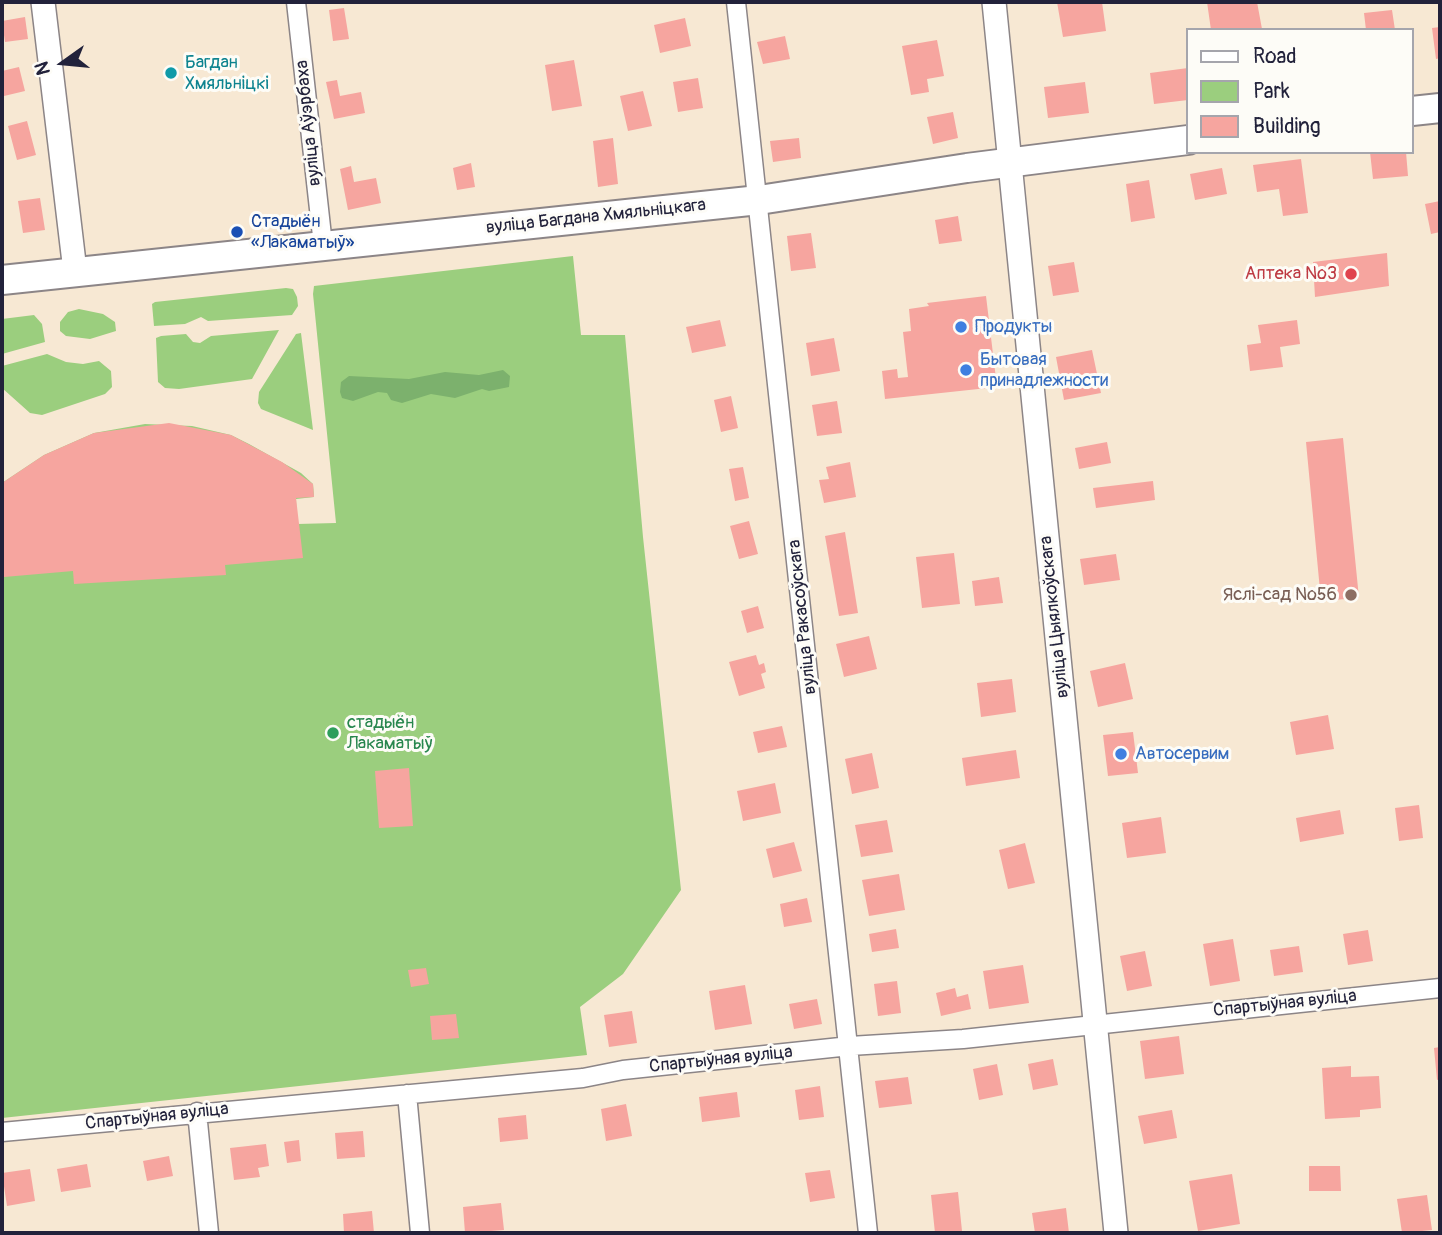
<!DOCTYPE html>
<meta charset="utf-8">
<style>
body{margin:0}
#map{position:relative;width:1442px;height:1235px;overflow:hidden;background:#f7e8d3;font-family:Pangolin,sans-serif}
canvas{display:block}
.frame{position:absolute;inset:0;border:4px solid #22223b;pointer-events:none}
.legend{position:absolute;left:1186px;top:28px;width:228px;height:126px;box-sizing:border-box;background:#fdfcf7;border:2px solid #a5a5ac;margin:0;padding:9px 12px;list-style:none;font-size:21px;color:#22223b}
.legend li{display:flex;align-items:center;gap:14px;height:35px}
.legend b{width:35px;border:2px solid #a5a5ac}
.north{position:absolute;left:28px;top:28px;width:70px;height:70px;-webkit-text-stroke:5px #fdfcf7;paint-order:stroke;rotate:255deg;font-size:19px;font-weight:700;line-height:28px;text-align:center;color:#22223b}
.north::after{content:'';display:block;margin:auto;width:24px;height:32px;background:#22223b;clip-path:polygon(50% 0,100% 100%,50% 72%,0 100%)}
</style>
<div id="map">
<canvas width="1442" height="1235"></canvas>
<div class="frame"></div>
<ul class="legend">
<li><b style="height:9px;background:#fff"></b>Road</li>
<li><b style="height:19px;background:#9bce7e"></b>Park</li>
<li><b style="height:19px;background:#f6a59f"></b>Building</li>
</ul>
<div class="north">N</div>
</div>
<script>
const context = document.querySelector('canvas').getContext('2d');
context.lineJoin = 'round';
function paint(path, color) { context.fillStyle = color; context.fill(path, 'evenodd'); }
const poly = rows => new Path2D(rows.map(r => 'M' + r).join(''));
function stroke(path, color, width, dash) { context.strokeStyle = color; context.lineWidth = width; context.lineCap = dash ? 'butt' : 'round'; context.setLineDash(dash || []); context.stroke(path); }
function label(font, color, halo, rows, align = 'center') {
  context.font = font + ' Pangolin,sans-serif'; context.lineWidth = 6; context.setLineDash([]); context.textBaseline = 'middle'; context.strokeStyle = halo; context.fillStyle = color; for (const [text, x, y, turn = 0] of rows) {
    context.save(); context.translate(x, y); context.rotate((+turn || 0) * Math.PI / 180); context.textAlign = isNaN(turn) ? turn : align; if (halo) context.strokeText(text, 0, 0); context.fillText(text, 0, 0); context.restore();
  }
}
paint(poly([
 [573,256,581,335,625,335,643,537,681,890,623,974,580,1007,587,1055,2,1118,2,483,44,455,94,433,145,424,192,426,231,435,249,444,301,473,313,484,314,497,296,499,297,524,336,523,313,294,314,286],
 [286,288,293,289,297,297,298,306,292,315,208,321,201,317,185,324,154,326,152,304,155,302],
 [79,309,103,314,115,322,116,331,90,339,66,336,60,331,60,322,68,312],
 [34,315,42,324,45,342,2,354,2,319],
 [279,330,252,379,179,389,165,388,158,382,156,338,161,336,186,334,193,342,200,343,211,336],
 [301,333,313,430,261,409,258,403,259,392,296,334],
 [47,354,66,362,83,364,99,361,111,371,112,387,105,394,42,415,30,413,2,388,2,366]
]), '#9bce7e');
paint(poly([
 [503,370,510,376,509,387,489,391,482,389,455,398,431,394,402,403,391,400,387,393,378,392,353,401,342,398,340,392,341,382,349,376,409,379,445,372,479,375]
]), '#7cb16d');
paint(poly([
 [1057,2,1102,2,1106,31,1063,37],
 [1207,2,1257,2,1262,29,1211,30],
 [344,8,349,39,333,41,329,10],
 [1392,10,1395,30,1366,30,1364,13],
 [25,17,28,39,5,42,2,21],
 [685,18,691,46,660,53,654,25],
 [1440,27,1440,58,1436,59,1432,28],
 [785,36,790,59,763,64,757,42],
 [937,40,944,76,927,79,929,92,911,95,902,46],
 [574,60,582,106,552,111,545,65],
 [19,67,25,91,4,96,2,71],
 [1188,68,1188,100,1154,104,1150,73],
 [698,78,703,108,678,112,673,82],
 [337,80,340,96,361,92,365,113,334,119,326,82],
 [1085,82,1089,113,1048,118,1044,87],
 [643,91,652,126,628,131,620,96],
 [953,112,958,138,933,144,927,117],
 [27,121,36,155,17,160,8,126],
 [613,138,618,184,598,187,593,141],
 [799,138,801,158,773,162,770,141],
 [1370,152,1406,152,1408,176,1373,179],
 [1301,159,1308,213,1283,216,1279,189,1257,192,1253,165],
 [471,163,475,187,457,190,453,168],
 [351,166,354,182,376,178,381,203,348,210,340,169],
 [1222,168,1227,194,1195,200,1190,174],
 [1149,180,1155,218,1131,222,1126,184],
 [40,198,45,230,23,233,18,201],
 [1440,201,1440,232,1431,234,1425,204],
 [958,216,962,241,939,244,935,220],
 [811,233,816,268,791,271,787,236],
 [1387,253,1389,286,1315,297,1313,262],
 [1074,262,1079,292,1053,296,1048,266],
 [986,296,997,387,885,399,882,371,897,369,898,378,908,377,903,332,911,331,909,309,929,306,927,303],
 [720,320,726,346,692,353,686,327],
 [1297,320,1300,344,1280,347,1283,367,1250,371,1247,345,1261,343,1258,325],
 [834,338,840,371,811,376,806,343],
 [1092,350,1101,393,1064,400,1056,357],
 [731,396,738,428,721,432,714,400],
 [837,401,842,433,817,436,812,405],
 [169,423,231,435,282,462,313,484,314,497,296,498,303,558,225,565,226,575,74,584,73,571,4,577,2,483,44,455,94,433],
 [1343,438,1359,598,1321,601,1306,442],
 [1107,442,1111,463,1079,469,1075,448],
 [850,462,856,497,824,503,819,480,829,479,826,467],
 [743,467,749,498,735,501,729,469],
 [1153,481,1155,500,1096,508,1093,488],
 [749,521,758,554,739,559,730,526],
 [845,532,858,613,839,616,825,536],
 [954,553,960,604,922,608,916,557],
 [1116,554,1120,580,1084,585,1080,559],
 [999,577,1003,603,975,606,972,581],
 [758,606,764,628,747,633,741,611],
 [869,636,877,669,844,677,836,644],
 [756,655,759,665,764,663,766,672,761,674,765,688,739,696,729,662],
 [1125,663,1133,699,1098,707,1090,671],
 [1012,679,1016,712,981,717,977,683],
 [1328,715,1334,749,1296,755,1290,722],
 [782,726,787,747,758,753,753,732],
 [1133,732,1138,773,1108,776,1103,735],
 [1016,750,1020,778,966,786,962,758],
 [872,753,879,788,852,794,845,759],
 [409,768,413,826,379,828,375,771],
 [775,783,781,813,743,821,737,791],
 [1419,805,1423,838,1399,841,1395,808],
 [1340,810,1344,834,1300,842,1296,818],
 [1161,817,1166,853,1127,858,1122,823],
 [887,820,893,852,861,857,855,825],
 [794,842,802,871,773,878,766,849],
 [1025,843,1035,883,1008,889,999,850],
 [899,874,905,910,869,916,862,880],
 [807,898,812,922,784,927,780,904],
 [896,929,899,948,872,952,869,934],
 [1368,930,1373,961,1348,965,1343,934],
 [1233,939,1240,981,1210,986,1203,944],
 [1299,946,1303,972,1274,976,1270,950],
 [1145,951,1152,986,1127,991,1120,956],
 [1023,965,1029,1003,989,1009,983,971],
 [426,968,429,984,411,987,408,970],
 [897,981,901,1013,878,1016,874,984],
 [745,985,752,1024,715,1030,709,991],
 [955,988,957,997,968,994,971,1009,941,1016,936,993],
 [817,999,822,1024,794,1029,789,1004],
 [632,1011,637,1043,609,1047,604,1015],
 [456,1014,459,1038,432,1040,430,1016],
 [1179,1036,1184,1074,1145,1079,1140,1041],
 [1440,1047,1440,1079,1437,1080,1434,1048],
 [1053,1059,1058,1085,1033,1090,1028,1064],
 [997,1064,1003,1095,979,1100,973,1069],
 [1351,1066,1351,1077,1379,1076,1381,1108,1360,1110,1360,1117,1325,1119,1322,1068],
 [908,1077,912,1104,879,1108,875,1081],
 [820,1086,824,1117,799,1120,795,1090],
 [737,1092,740,1117,702,1122,699,1097],
 [626,1104,632,1136,606,1141,601,1109],
 [1172,1110,1177,1138,1144,1144,1138,1116],
 [526,1115,528,1139,500,1142,498,1118],
 [363,1131,365,1157,337,1159,335,1133],
 [299,1140,301,1161,287,1163,284,1142],
 [266,1144,269,1166,258,1168,260,1177,234,1180,230,1148],
 [169,1156,173,1176,147,1181,143,1161],
 [87,1164,91,1187,61,1192,57,1169],
 [1309,1166,1340,1166,1341,1191,1309,1191],
 [30,1169,35,1201,7,1206,2,1173],
 [830,1170,835,1198,810,1202,805,1173],
 [1232,1174,1240,1224,1198,1231,1189,1181],
 [958,1192,962,1231,935,1233,931,1195],
 [1427,1195,1432,1230,1402,1233,1397,1199],
 [501,1203,504,1230,465,1233,463,1207],
 [1066,1208,1069,1233,1035,1233,1032,1213],
 [372,1211,374,1233,344,1233,343,1214]
]), '#f6a59f');
const minor = poly([
 [296,2,323,245],
 [736,2,868,1233],
 [407,1094,420,1233],
 [197,1112,209,1233],
 [2,1132,583,1078,623,1070,850,1046,963,1039,1440,988]
]);
const tertiary = poly([
 [43,2,75,271],
 [994,2,1116,1233]
]);
const primary = poly([
 [1412,111,1440,108],
 [2,280,759,200,967,168,1188,140]
]);
stroke(minor, '#8c8587', 21);
stroke(tertiary, '#8c8587', 26);
stroke(primary, '#8c8587', 32);
stroke(minor, '#fff', 18);
stroke(tertiary, '#fff', 23);
stroke(primary, '#fff', 28);
for (const [x, y, r, color] of [
 [171,73,7,"#0f9aa8"],
 [237,232,7,"#1a4fb4"],
 [1351,274,7,"#e0444e"],
 [961,327,7,"#3f7fe0"],
 [966,370,7,"#3f7fe0"],
 [1351,595,7,"#8d6e63"],
 [333,733,7,"#2e9e5b"],
 [1121,754,7,"#3f7fe0"]
]) { const dot = new Path2D(); dot.arc(x, y, r, 0, 2 * Math.PI); context.fillStyle = color; context.fill(dot); stroke(dot, '#fdfcf7', 2.5); }
label('18px', '#0d838f', '#fdfcf7', [
 ["Багдан",185,63],
 ["Хмяльніцкі",185,84]
], 'left');
label('18px', '#22223b', '#fdfcf7', [
 ["вуліца Аўэрбаха",309,123,-96],
 ["вуліца Багдана Хмяльніцкага",596,217,-6],
 ["вуліца Ракасоўскага",803,617,-96],
 ["вуліца Цыялкоўскага",1055,617,-96],
 ["Спартыўная вуліца",1285,1004,-6],
 ["Спартыўная вуліца",721,1060,-6],
 ["Спартыўная вуліца",157,1117,-6]
]);
label('18px', '#164399', '#fdfcf7', [
 ["Стадыён",251,222],
 ["«Лакаматыў»",251,243]
], 'left');
label('18px', '#be3a42', '#fdfcf7', [
 ["Аптека №3",1337,274]
], 'right');
label('18px', '#366cbe', '#fdfcf7', [
 ["Продукты",975,327],
 ["Бытовая",980,360],
 ["принадлежности",980,381],
 ["Автосервим",1135,754]
], 'left');
label('18px', '#785e54', '#fdfcf7', [
 ["Яслі-сад №56",1337,595]
], 'right');
label('18px', '#27864d', '#fdfcf7', [
 ["стадыён",347,723],
 ["Лакаматыў",347,744]
], 'left');
</script>
